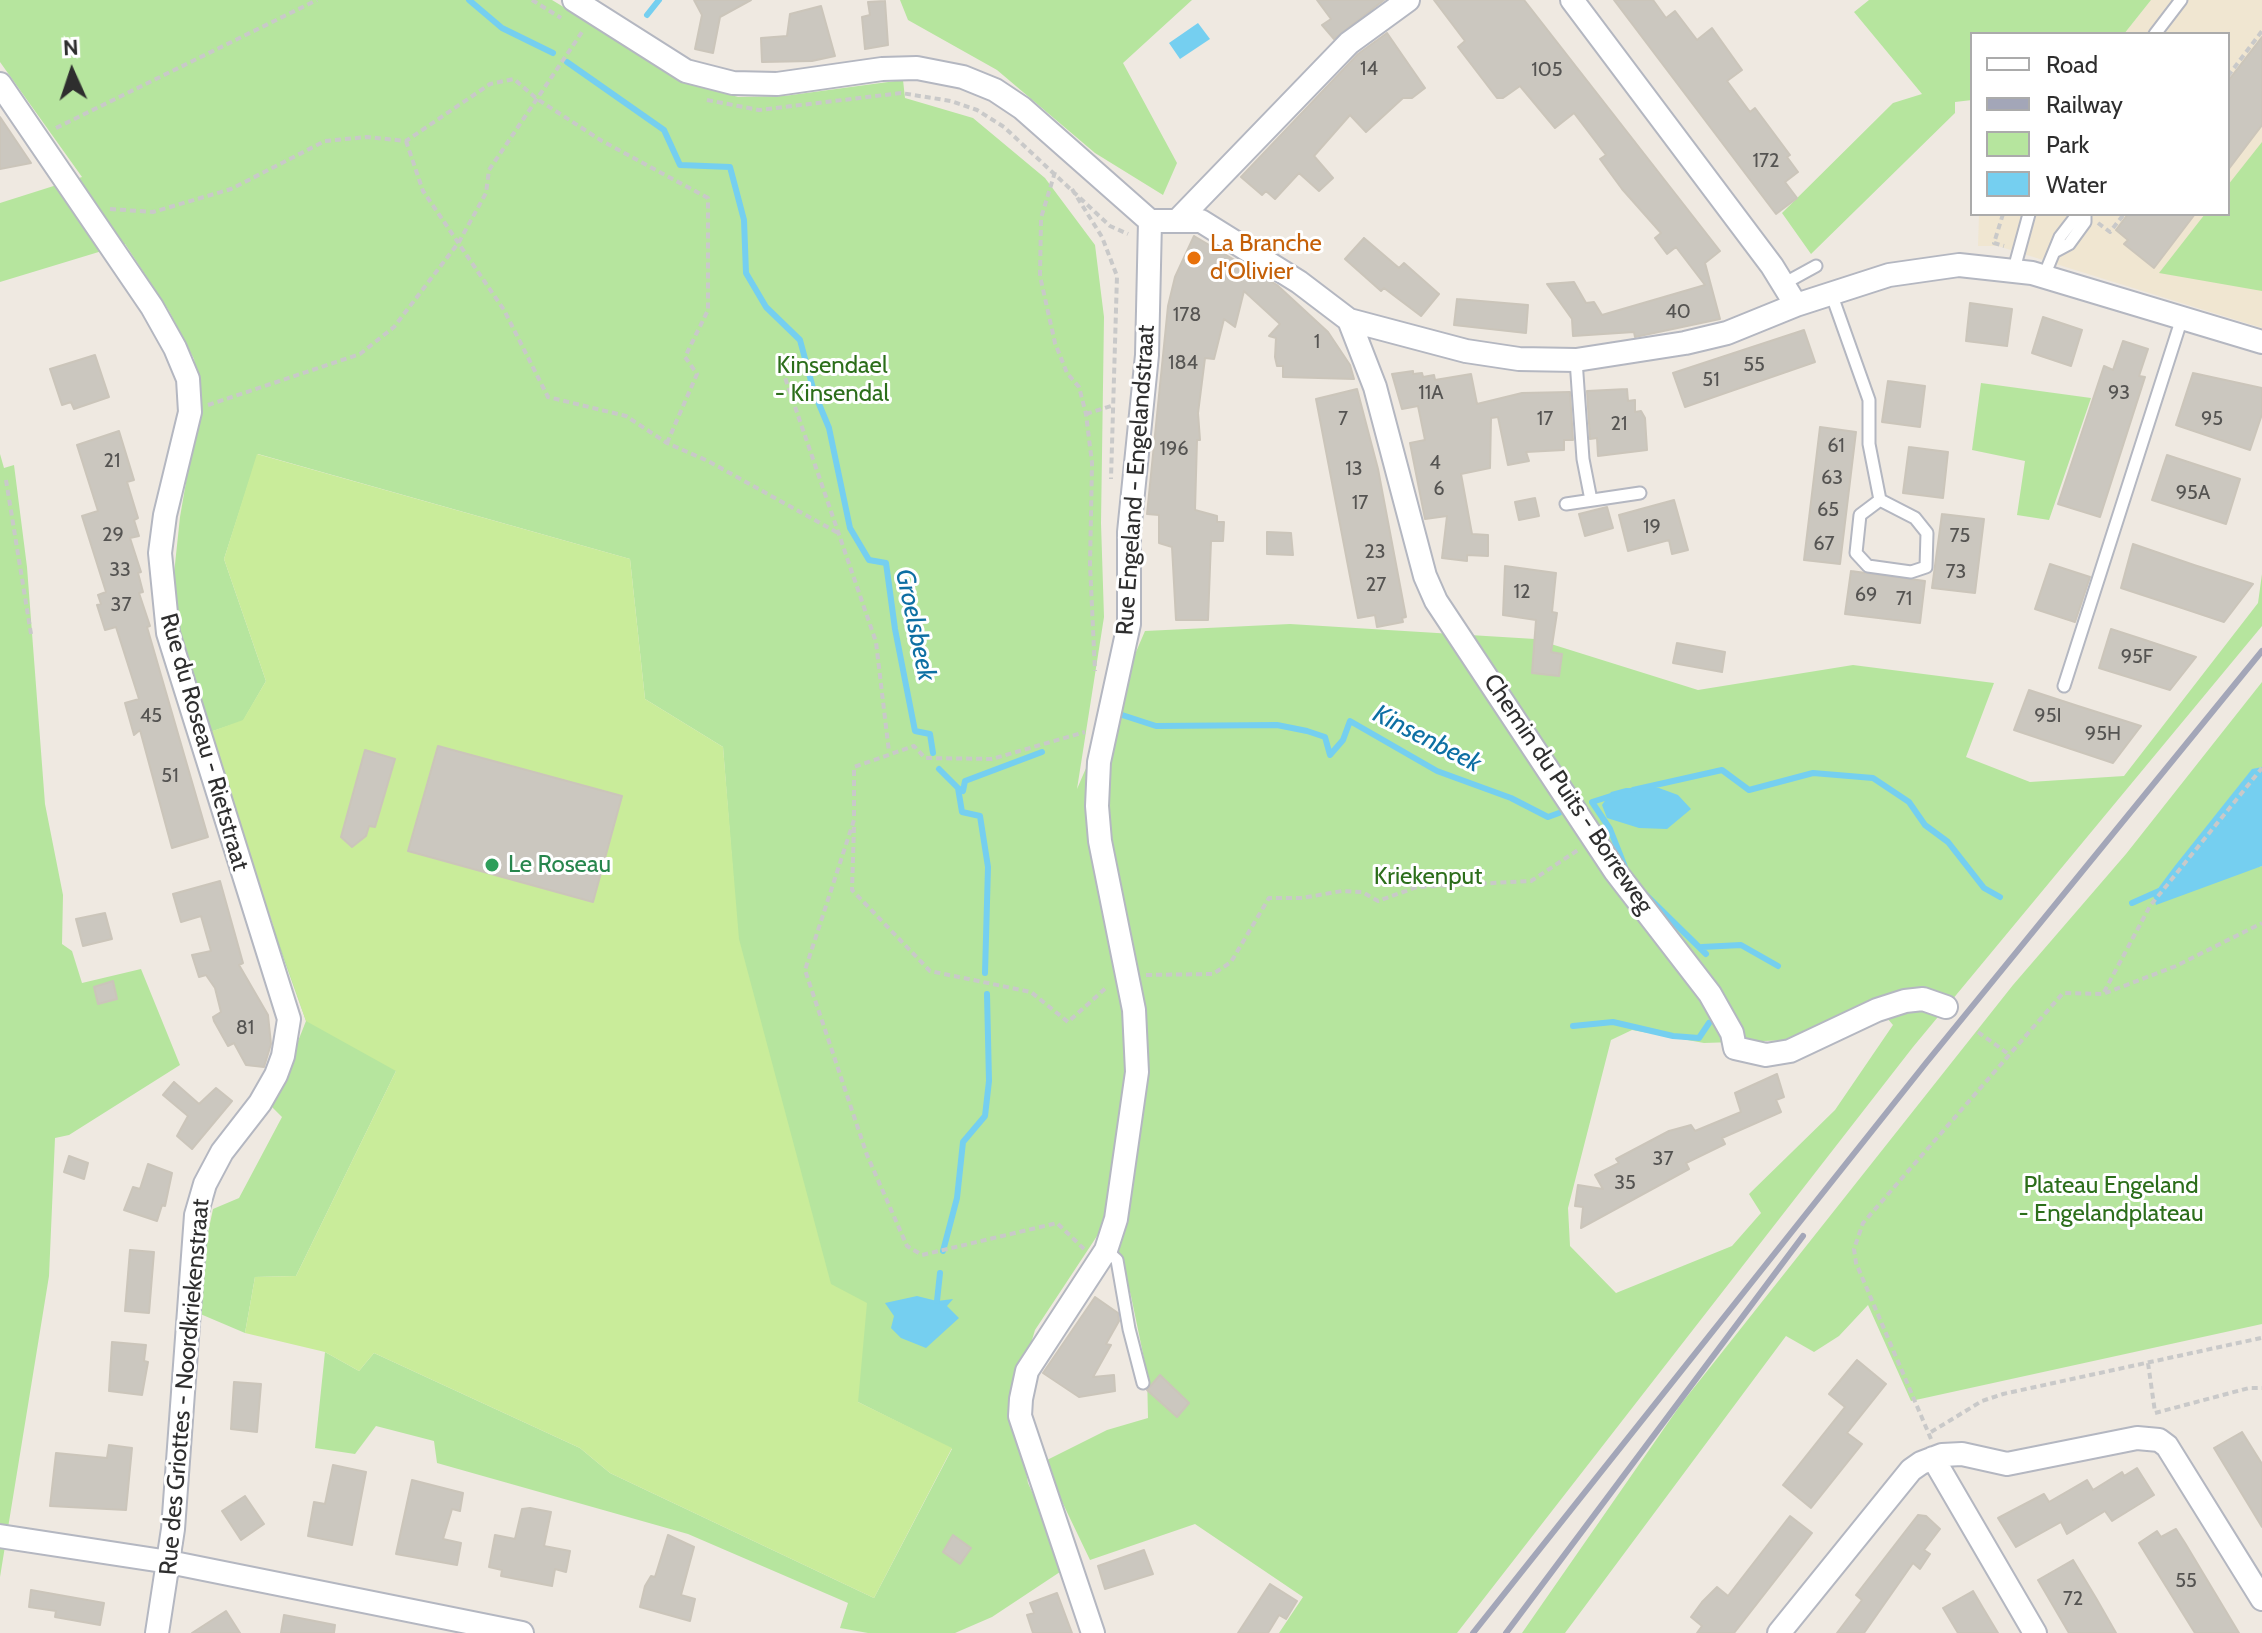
<!DOCTYPE html>
<style>
body{margin:0}
#map{position:relative;width:2262px;height:1633px;overflow:hidden;background:#efe9e1;font-family:Cabin,sans-serif}
canvas{display:block}
.legend{position:absolute;left:1970px;top:32px;width:260px;height:184px;box-sizing:border-box;background:#fff;border:2px solid #ababab;margin:0;padding:10px 14px;list-style:none;font-size:24px;color:#2e2e2e}
.legend li{display:flex;align-items:center;gap:16px;height:40px}
.legend b{width:40px;border:2px solid #ababab}
.north{position:absolute;left:32px;top:32px;width:80px;height:80px;-webkit-text-stroke:6px #fff;paint-order:stroke;rotate:357deg;font-size:22px;font-weight:700;line-height:32px;text-align:center;color:#2e2e2e}
.north::after{content:'';display:block;margin:auto;width:28px;height:36px;background:#2e2e2e;clip-path:polygon(50% 0,100% 100%,50% 72%,0 100%)}
</style>
<div id="map">
<canvas width="2262" height="1633"></canvas>
<ul class="legend">
<li><b style="height:10px;background:#fff"></b>Road</li>
<li><b style="height:10px;background:#a3a6b8"></b>Railway</li>
<li><b style="height:22px;background:#b6e59e"></b>Park</li>
<li><b style="height:22px;background:#75cff0"></b>Water</li>
</ul>
<div class="north">N</div>
</div>
<script>
const context = document.querySelector('canvas').getContext('2d');
context.lineJoin = 'round';
function paint(path, color) { context.fillStyle = color; context.fill(path, 'evenodd'); }
const poly = rows => new Path2D(rows.map(r => 'M' + r).join(''));
function stroke(path, color, width, dash) { context.strokeStyle = color; context.lineWidth = width; context.lineCap = dash ? 'butt' : 'round'; context.setLineDash(dash || []); context.stroke(path); }
function label(font, color, halo, rows, align = 'center') {
  context.font = font + ' Cabin,sans-serif'; context.lineWidth = 6; context.setLineDash([]); context.textBaseline = 'middle'; context.strokeStyle = halo; context.fillStyle = color; for (const [text, x, y, turn = 0] of rows) {
    context.save(); context.translate(x, y); context.rotate((+turn || 0) * Math.PI / 180); context.textAlign = isNaN(turn) ? turn : align; if (halo) context.strokeText(text, 0, 0); context.fillText(text, 0, 0); context.restore();
  }
}
paint(poly([
 [2151,0,2262,0,2262,328,1998,246,1978,246,1979,214,2228,214,2228,34,2124,34]
]), '#f0e6d1');
paint(poly([
 [0,0,552,0,686,81,738,97,784,96,903,80,905,98,973,118,1045,178,1095,245,1104,317,1101,523,1104,617,1077,789,1145,631,1290,624,1535,639,1698,690,1853,665,1994,683,1966,757,2030,782,2124,776,2258,603,2262,574,2262,626,1913,1047,1457,1633,1279,1633,1303,1597,1195,1524,1090,1560,1043,1462,1107,1430,1148,1418,1147,1373,1131,1296,1119,1253,1101,1230,1035,1330,1014,1400,1028,1483,1066,1568,992,1617,955,1633,868,1633,840,1628,848,1603,688,1534,437,1463,434,1441,376,1426,355,1454,315,1448,325,1352,359,1371,374,1353,580,1448,610,1473,874,1598,952,1449,858,1402,396,1071,296,1276,255,1277,245,1333,198,1313,205,1247,213,1209,239,1198,282,1117,272,1107,306,1021,272,926,738,939,723,747,645,699,630,559,258,454,224,559,266,681,243,721,207,733,171,602,180,517,200,401,194,359,169,311,125,244,0,282,0,203,82,177,0,62],
 [1874,1003,1893,1025,1835,1110,1749,1194,1761,1213,1732,1246,1616,1293,1570,1246,1568,1208,1611,1040,1632,1030,1704,1043,1792,1040],
 [900,0,1192,0,1123,63,1177,163,1163,195,1095,153,997,70,908,20],
 [1869,0,2151,0,2124,34,1972,34,1972,100,1955,102,1955,113,1811,254,1782,213,1893,103,1922,94,1854,12],
 [2262,142,2262,291,2159,273,2205,214,2228,214,2228,185],
 [1981,383,2091,398,2049,520,2017,515,2025,461,1972,450],
 [0,454,4,468,14,465,27,567,45,804,63,895,62,944,72,951,82,983,141,969,180,1065,69,1135,55,1138,49,1276,0,1577],
 [2262,682,2262,767,2252,770,2153,895,2262,866,2262,1324,1911,1401,1868,1305,1839,1336,1814,1352,1786,1336,1565,1633,1522,1633,1681,1404,2013,985,2126,854]
]), '#b6e59e');
paint(poly([
 [257,454,630,559,645,699,723,747,739,939,831,1284,867,1303,858,1402,952,1448,874,1598,610,1473,580,1448,374,1353,359,1371,325,1352,245,1333,255,1277,296,1276,396,1071,306,1021,207,733,243,720,266,681,224,559]
]), '#c9ec9a');
paint(poly([
 [1198,23,1210,39,1180,59,1169,43],
 [2262,767,2262,866,2156,905,2153,895,2174,867,2252,769],
 [1626,788,1659,788,1678,795,1691,809,1667,829,1639,828,1607,818,1602,805,1611,792],
 [917,1296,937,1301,953,1299,947,1306,959,1318,926,1348,901,1338,891,1328,894,1316,885,1303]
]), '#75cff0');
stroke(poly([
 [469,0,502,28,553,53],
 [647,15,659,0],
 [567,62,664,130,680,165,730,167,744,220,746,273,766,307,800,340,814,392,829,428,850,528,869,560,886,563,895,629,915,731,930,734,933,753],
 [1116,713,1156,726,1277,725,1307,731,1325,737,1330,755,1343,740,1350,721,1437,771,1511,798,1548,817,1559,813],
 [939,769,958,788,962,812,980,816,988,867,985,973],
 [958,788,963,791,965,781,1042,752],
 [1633,790,1722,770,1749,790,1813,773,1873,778,1909,802,1925,825,1948,842,1984,888,2000,897],
 [1614,795,1592,802,1610,829,1627,872],
 [1646,895,1706,954],
 [2132,903,2159,891],
 [1702,947,1741,945,1778,966],
 [1573,1026,1613,1022,1673,1036,1699,1038,1709,1023],
 [943,1251,957,1198,963,1142,985,1116,989,1081,987,994],
 [937,1301,940,1273]
]), '#75cff0', 6);
const building = poly([
 [694,0,751,0,720,17,713,53,695,49,702,15,694,0],
 [1317,0,1384,0,1334,39,1322,25,1331,19,1317,0],
 [1434,0,1524,0,1720,251,1705,263,1720,319,1635,337,1634,332,1573,336,1572,319,1547,284,1574,282,1586,303,1594,302,1602,315,1705,285,1676,247,1667,254,1655,238,1661,233,1622,189,1600,159,1606,155,1574,113,1555,128,1520,86,1503,98,1497,98,1458,47,1465,41,1434,0],
 [1614,0,1653,0,1666,18,1675,11,1697,40,1712,28,1742,70,1727,81,1750,112,1755,108,1790,155,1787,157,1798,172,1785,182,1797,198,1776,214,1614,0],
 [885,1,888,45,865,49,862,17,870,15,868,2,885,1],
 [821,6,835,56,812,61,762,62,761,38,787,36,790,14,821,6],
 [1387,33,1425,88,1412,98,1403,98,1366,132,1350,115,1314,156,1333,178,1319,191,1299,173,1275,199,1266,191,1262,195,1241,177,1358,54,1387,33],
 [2262,37,2262,125,2228,170,2228,81,2262,37],
 [0,117,31,163,0,169,0,117],
 [2128,214,2195,214,2154,268,2124,244,2128,240,2116,230,2128,214],
 [1194,236,1277,285,1328,332,1350,365,1354,379,1283,377,1283,366,1277,366,1275,357,1276,338,1269,336,1280,324,1244,291,1235,327,1224,319,1214,359,1205,358,1198,413,1200,440,1197,440,1195,510,1217,516,1217,522,1224,522,1223,541,1211,541,1208,620,1176,620,1172,547,1159,543,1159,515,1147,514,1168,306,1175,277,1194,236],
 [1364,238,1399,268,1404,263,1439,294,1421,316,1384,288,1381,291,1345,259,1364,238],
 [1457,299,1528,305,1526,333,1454,325,1457,299],
 [1970,303,2012,309,2007,346,1966,341,1970,303],
 [2043,317,2082,330,2071,366,2032,353,2043,317],
 [1804,330,1815,362,1685,407,1673,373,1804,330],
 [2123,341,2148,349,2139,376,2145,377,2100,517,2058,504,2104,366,2113,370,2123,341],
 [95,355,109,397,74,409,71,402,62,405,50,369,95,355],
 [1413,371,1413,374,1422,373,1423,377,1434,375,1435,380,1471,374,1477,404,1522,393,1570,392,1573,440,1564,440,1564,450,1526,452,1529,461,1508,465,1498,417,1491,418,1490,468,1461,474,1472,534,1488,535,1488,556,1467,555,1467,561,1442,558,1447,516,1425,519,1410,443,1425,440,1418,406,1402,409,1392,374,1413,371],
 [2193,373,2262,388,2262,414,2250,450,2176,425,2193,373],
 [1888,381,1925,386,1920,427,1882,422,1888,381],
 [1357,389,1378,469,1406,617,1402,618,1403,622,1377,627,1375,615,1358,618,1316,399,1357,389],
 [1627,389,1628,401,1635,400,1635,412,1641,411,1645,418,1647,450,1598,456,1597,438,1590,439,1587,391,1627,389],
 [1820,427,1856,432,1840,564,1804,560,1820,427],
 [119,431,134,480,127,482,138,518,134,520,139,536,130,538,141,572,138,573,143,592,139,593,150,626,147,627,208,837,172,848,140,730,134,735,125,703,139,699,116,627,105,630,97,605,101,604,98,595,106,592,82,516,98,511,77,445,119,431],
 [1909,447,1948,452,1943,498,1903,493,1909,447],
 [2167,455,2240,479,2226,524,2152,500,2167,455],
 [1535,498,1539,516,1519,520,1515,502,1535,498],
 [1674,500,1688,550,1672,554,1669,540,1628,551,1619,515,1674,500],
 [1607,507,1613,528,1585,536,1579,514,1607,507],
 [1942,514,1984,519,1975,593,1932,588,1942,514],
 [1267,532,1291,533,1293,555,1267,554,1267,532],
 [2133,544,2194,565,2253,584,2224,622,2179,607,2121,588,2133,544],
 [2050,564,2090,577,2075,622,2035,609,2050,564],
 [1505,566,1556,573,1552,612,1557,613,1551,652,1562,654,1559,676,1532,673,1536,620,1503,615,1505,566],
 [1851,571,1925,581,1920,623,1845,614,1851,571],
 [2111,629,2142,639,2196,657,2170,690,2099,668,2111,629],
 [1677,643,1725,652,1722,672,1673,663,1677,643],
 [2029,690,2078,706,2141,726,2113,763,2014,730,2029,690],
 [438,746,622,796,593,902,408,851,438,746],
 [365,750,395,759,375,827,369,826,366,836,352,847,341,837,365,750],
 [220,881,243,963,239,965,268,1015,271,1044,264,1067,246,1065,234,1043,228,1046,214,1021,213,1017,221,1012,215,988,206,975,199,977,192,955,211,951,201,916,181,922,173,894,220,881],
 [105,913,112,939,83,946,76,919,105,913],
 [113,981,117,999,98,1004,94,987,113,981],
 [1777,1074,1784,1097,1776,1100,1781,1112,1722,1138,1725,1144,1686,1163,1689,1169,1581,1228,1583,1207,1575,1206,1578,1185,1603,1189,1595,1175,1619,1163,1616,1159,1669,1131,1691,1125,1695,1131,1741,1112,1735,1093,1777,1074],
 [174,1082,199,1104,216,1088,232,1101,192,1149,177,1136,188,1116,163,1095,174,1082],
 [69,1156,88,1163,84,1179,64,1172,69,1156],
 [148,1164,172,1173,165,1206,162,1205,157,1221,124,1210,133,1187,140,1189,148,1164],
 [130,1250,154,1252,149,1313,125,1311,130,1250],
 [1095,1297,1118,1313,1119,1321,1106,1344,1111,1345,1093,1377,1114,1375,1115,1391,1079,1397,1043,1373,1095,1297],
 [112,1342,146,1345,144,1361,148,1362,142,1395,109,1391,112,1342],
 [1857,1360,1886,1384,1847,1433,1862,1444,1811,1508,1783,1485,1845,1407,1829,1394,1857,1360],
 [1160,1375,1189,1403,1177,1417,1147,1390,1160,1375],
 [234,1382,261,1384,257,1432,231,1429,234,1382],
 [2242,1432,2262,1464,2262,1527,2214,1448,2242,1432],
 [109,1445,132,1448,126,1510,50,1506,56,1453,107,1458,109,1445],
 [333,1465,366,1472,352,1545,308,1536,314,1502,325,1504,333,1465],
 [2137,1468,2154,1495,2112,1521,2105,1511,2067,1534,2061,1522,2016,1547,1998,1518,2044,1494,2049,1502,2087,1480,2093,1490,2122,1472,2124,1476,2137,1468],
 [412,1480,463,1493,460,1511,452,1509,443,1539,461,1543,457,1565,396,1554,412,1480],
 [245,1496,264,1524,241,1540,222,1511,245,1496],
 [530,1508,551,1512,544,1546,570,1551,566,1572,555,1569,552,1586,501,1576,502,1570,489,1567,495,1535,515,1539,522,1509,530,1508],
 [1918,1515,1926,1516,1940,1529,1924,1550,1930,1554,1920,1569,1913,1563,1864,1633,1837,1633,1862,1600,1856,1595,1918,1515],
 [1790,1516,1812,1533,1734,1633,1697,1633,1702,1626,1691,1617,1702,1602,1717,1587,1728,1596,1790,1516],
 [2176,1529,2185,1543,2239,1633,2195,1633,2139,1543,2157,1531,2161,1537,2176,1529],
 [668,1535,694,1547,681,1595,695,1599,690,1621,640,1607,645,1586,651,1576,655,1577,668,1535],
 [953,1535,971,1548,960,1564,943,1552,953,1535],
 [1144,1550,1153,1574,1105,1589,1098,1566,1144,1550],
 [2073,1560,2096,1598,2116,1633,2069,1633,2038,1580,2073,1560],
 [1270,1584,1297,1601,1286,1619,1279,1615,1268,1633,1238,1633,1270,1584],
 [31,1590,104,1603,100,1625,55,1617,56,1611,29,1607,31,1590],
 [1973,1591,1983,1608,1998,1633,1958,1633,1943,1608,1973,1591],
 [1057,1593,1072,1633,1033,1633,1027,1615,1034,1613,1030,1603,1057,1593],
 [226,1611,240,1633,192,1633,226,1611],
 [284,1615,335,1625,334,1633,281,1633,284,1615]
]);
paint(building, '#cbc7bf');
stroke(building, '#cbc5ba', 2);
const lane = poly([
 [2155,34,2181,0],
 [2056,251,2069,244,2085,222,2085,214],
 [2014,269,2029,214],
 [2044,276,2060,237,2077,215,2082,214],
 [1785,283,1816,266],
 [1831,293,1869,400,1869,444,1880,500,1915,518,1927,533,1926,567,1911,572,1868,566,1856,553,1860,515,1880,500],
 [1576,360,1583,459,1591,500],
 [1566,504,1640,493],
 [2064,686,2182,318],
 [1106,1250,1117,1260,1129,1329,1143,1383]
]);
const street = poly([
 [574,0,686,71,733,83,777,84,882,69,917,68,963,77,995,90,1022,108,1150,221],
 [1572,0,1772,266,1796,305],
 [0,84,152,307,175,348,188,379,190,412,165,515,160,553,168,633,289,1019,283,1056,276,1075,260,1103,222,1152,205,1184,196,1215,173,1529,157,1633],
 [1178,220,1349,43,1408,0],
 [1150,221,1201,221,1299,282,1349,320,1466,351,1519,359,1576,360,1685,343,1727,333,1796,305,1889,275,1959,265,2032,273,2262,342],
 [1349,320,1375,387,1425,576,1436,601,1615,871,1710,994,1732,1033,1735,1048,1766,1055,1790,1051,1877,1010,1905,1001,1923,999,1946,1007],
 [1933,1458,2035,1633],
 [0,1536,169,1562,522,1633],
 [1093,1633,1020,1416,1021,1399,1027,1371,1106,1250,1116,1219,1137,1072,1134,1010,1100,841,1097,806,1099,762,1129,624,1129,532,1147,355,1150,221],
 [1779,1633,1911,1470,1921,1463,1942,1455,1962,1454,2007,1464,2137,1438,2159,1440,2167,1446,2262,1599]
]);
stroke(lane, '#b4b7c1', 15);
stroke(street, '#b4b7c1', 26);
stroke(poly([
 [532,0,561,18],
 [2228,76,2262,31],
 [707,100,759,110,901,93,951,101,977,110,1004,127,1110,226,1128,234],
 [56,128,317,0],
 [406,141,423,191,504,310,548,397,626,416,667,443,708,461,840,534],
 [1055,172,1041,218,1040,276,1055,343,1067,373,1079,387,1086,414,1092,463,1090,565,1095,671],
 [1072,189,1102,237,1117,276,1111,479],
 [110,209,153,212,231,189,325,141,367,137,406,141,490,84,514,79,537,99,602,141,708,198,708,310,685,357,697,374,667,443],
 [2003,214,1994,243,2004,246],
 [2098,223,2110,232,2124,214],
 [782,369,876,642,889,752],
 [208,405,360,354,394,327,459,242,486,193,489,170,582,32],
 [1086,414,1111,406],
 [6,480,31,634],
 [854,827,852,890,930,971,1031,992,1068,1022,1107,987],
 [1146,975,1213,974,1231,962,1269,898,1302,898,1342,891,1362,892,1378,901,1417,887,1531,881,1578,850],
 [2104,992,2150,906,2262,768],
 [1978,1032,2007,1053],
 [1084,1249,1057,1223,922,1255,907,1246,867,1155,805,970,854,820,854,767,914,746,925,758,992,759,1085,732],
 [2148,1363,2155,1412],
 [2155,1413,2249,1388,2262,1388],
 [1931,1432,1982,1401,2003,1394,2261,1338],
 [1931,1439,1856,1263,1854,1249,1863,1223,2063,993,2103,994,2176,966,2262,923]
]), '#c9c9c9', 4, [6, 4]);
stroke(lane, '#fff', 11);
stroke(street, '#fff', 22);
stroke(poly([
 [1473,1633,1926,1063,2262,651],
 [1506,1633,1803,1236]
]), '#a3a6b8', 6);
for (const [x, y, r, color] of [
 [1194,258,8,"#e8710a"],
 [492,865,8,"#2e9e5b"]
]) { const dot = new Path2D(); dot.arc(x, y, r, 0, 2 * Math.PI); context.fillStyle = color; context.fill(dot); stroke(dot, '#fff', 3); }
label('20px', '#555452', null, [
 ["14",1369,69],
 ["105",1547,70],
 ["172",1766,161],
 ["40",1678,312],
 ["178",1187,315],
 ["1",1317,342],
 ["184",1183,363],
 ["55",1754,365],
 ["51",1711,380],
 ["11A",1431,393],
 ["93",2119,393],
 ["7",1343,419],
 ["17",1545,419],
 ["95",2212,419],
 ["21",1619,424],
 ["61",1836,446],
 ["196",1174,449],
 ["21",112,461],
 ["4",1435,463],
 ["13",1354,469],
 ["63",1832,478],
 ["6",1439,489],
 ["95A",2193,493],
 ["17",1360,503],
 ["65",1828,510],
 ["19",1652,527],
 ["29",113,535],
 ["75",1960,536],
 ["67",1824,544],
 ["23",1375,552],
 ["33",120,570],
 ["73",1956,572],
 ["27",1376,585],
 ["12",1522,592],
 ["69",1866,595],
 ["71",1904,599],
 ["37",121,605],
 ["95F",2137,657],
 ["45",151,716],
 ["95I",2048,716],
 ["95H",2103,734],
 ["51",170,776],
 ["81",245,1028],
 ["37",1663,1159],
 ["35",1625,1183],
 ["55",2186,1581],
 ["72",2073,1599]
]);
label('24px', '#c56008', '#fff', [
 ["La Branche",1210,244],
 ["d'Olivier",1210,272]
], 'left');
label('24px', '#2c6e1b', '#fff', [
 ["Kinsendael",832,366],
 ["- Kinsendal",832,394],
 ["Kriekenput",1428,877],
 ["Plateau Engeland",2111,1186],
 ["- Engelandplateau",2111,1214]
]);
label('24px', '#2e2e2e', '#fff', [
 ["Rue Engeland - Engelandstraat",1136,480,-86],
 ["Rue du Roseau - Rietstraat",204,742,74],
 ["Chemin du Puits - Borreweg",1568,794,56],
 ["Rue des Griottes - Noordkriekenstraat",185,1387,-85]
]);
label('24px', '#27864d', '#fff', [
 ["Le Roseau",508,865]
], 'left');
label('italic 26px', '#0d6fa3', '#fff', [
 ["Groelsbeek",915,625,78],
 ["Kinsenbeek",1427,739,27]
]);
</script>
